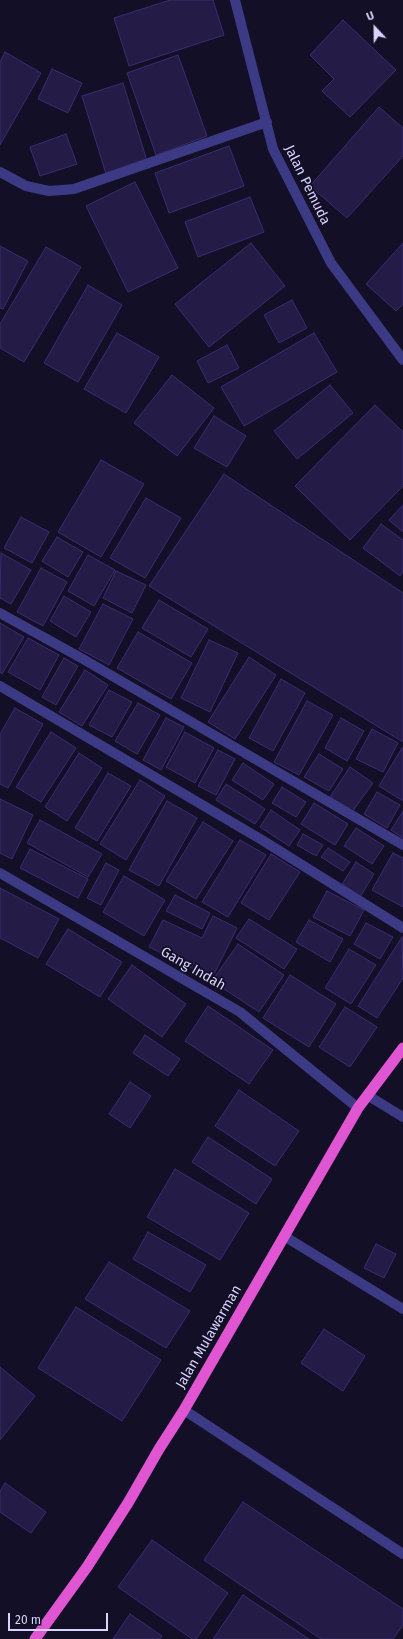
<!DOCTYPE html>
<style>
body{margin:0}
#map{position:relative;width:403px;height:1639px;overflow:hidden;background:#130f26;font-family:"Fira Sans",sans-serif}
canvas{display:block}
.north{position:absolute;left:355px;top:8px;width:40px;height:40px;-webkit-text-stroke:3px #130f26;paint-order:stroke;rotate:338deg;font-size:11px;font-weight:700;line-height:16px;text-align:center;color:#d9d4ff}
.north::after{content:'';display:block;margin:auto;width:14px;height:18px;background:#d9d4ff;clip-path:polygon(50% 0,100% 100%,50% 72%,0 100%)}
.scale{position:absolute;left:8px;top:1613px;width:100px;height:18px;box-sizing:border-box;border:2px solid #d9d4ff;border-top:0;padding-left:5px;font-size:12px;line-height:14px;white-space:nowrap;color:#d9d4ff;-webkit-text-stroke:3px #130f26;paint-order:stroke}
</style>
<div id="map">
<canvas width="403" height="1639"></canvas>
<div class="north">U</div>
<div class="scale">20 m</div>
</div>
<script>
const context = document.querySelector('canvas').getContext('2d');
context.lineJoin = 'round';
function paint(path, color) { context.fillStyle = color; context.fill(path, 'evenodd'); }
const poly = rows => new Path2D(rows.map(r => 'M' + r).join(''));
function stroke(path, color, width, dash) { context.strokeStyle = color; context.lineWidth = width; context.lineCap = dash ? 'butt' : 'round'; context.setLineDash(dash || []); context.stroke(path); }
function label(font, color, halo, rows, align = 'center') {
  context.font = font + ' "Fira Sans",sans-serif'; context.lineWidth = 3.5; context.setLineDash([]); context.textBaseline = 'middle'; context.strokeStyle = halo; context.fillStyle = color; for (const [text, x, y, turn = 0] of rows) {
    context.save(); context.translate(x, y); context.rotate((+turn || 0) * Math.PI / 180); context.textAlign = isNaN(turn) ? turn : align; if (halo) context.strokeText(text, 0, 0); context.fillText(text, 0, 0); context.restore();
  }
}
const building = poly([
 [170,0,213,0,224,35,129,66,114,18,170,0],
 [343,20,396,70,350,117,322,91,334,79,310,55,343,20],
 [5,52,41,73,0,145,0,62,5,52],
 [178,55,207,136,156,155,127,73,178,55],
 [52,69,82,83,68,113,38,99,52,69],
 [123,83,147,161,106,174,82,96,123,83],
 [379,107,403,128,403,156,347,218,310,186,379,107],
 [66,134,77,164,40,176,30,147,66,134],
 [229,146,244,186,169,213,155,173,229,146],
 [135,182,178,268,128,292,86,206,135,182],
 [250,197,264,232,198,257,185,222,250,197],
 [251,243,285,286,209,347,175,304,251,243],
 [403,243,403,304,396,311,366,284,403,243],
 [0,246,28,261,3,309,0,308,0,246],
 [46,247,81,267,24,362,0,348,0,324,46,247],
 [88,285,122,305,78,382,44,363,88,285],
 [292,300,307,328,279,343,264,315,292,300],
 [117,333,159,357,126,413,84,389,117,333],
 [314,333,337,372,244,426,221,387,314,333],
 [227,345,239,368,208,383,197,361,227,345],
 [172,375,214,408,177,456,134,423,172,375],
 [330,385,353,413,297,459,274,431,330,385],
 [375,405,403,432,403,486,350,540,295,486,375,405],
 [214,416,246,436,227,467,194,448,214,416],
 [101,460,144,484,101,557,58,532,101,460],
 [224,474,403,593,403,742,149,586,224,474],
 [146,498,181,518,145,578,110,558,146,498],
 [403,505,403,532,389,520,403,505],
 [21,517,49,532,32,563,4,548,21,517],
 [381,524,403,540,403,572,400,576,363,548,381,524],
 [57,537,83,552,68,577,42,561,57,537],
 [1,553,31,570,11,604,0,598,1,553],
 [88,555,115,570,94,606,68,591,88,555],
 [41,568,67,582,43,626,17,612,41,568],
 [116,571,146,585,132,613,103,598,116,571],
 [64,596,91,612,76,637,50,621,64,596],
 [159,600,208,629,191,657,142,628,159,600],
 [103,604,133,619,109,665,79,649,103,604],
 [0,623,24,637,2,674,0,672,0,623],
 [138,632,192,663,171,699,117,668,138,632],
 [28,638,59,655,40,690,8,672,28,638],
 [209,640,238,653,210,712,181,698,209,640],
 [249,657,276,675,235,739,208,722,249,657],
 [64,658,78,666,56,705,42,697,64,658],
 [85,670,108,685,82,726,59,712,85,670],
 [281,679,305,693,273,751,249,738,281,679],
 [109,690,132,702,112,737,89,725,109,690],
 [307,701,333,715,299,775,274,762,307,701],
 [138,703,160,715,137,754,115,741,138,703],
 [15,708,43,724,8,788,0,784,0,734,15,708],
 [166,718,184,727,161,770,143,760,166,718],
 [341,718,364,731,347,761,325,748,341,718],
 [372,729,398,743,383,772,356,759,372,729],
 [51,732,76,748,41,802,16,787,51,732],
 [185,732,214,748,195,783,166,767,185,732],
 [402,748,403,748,403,801,379,786,402,748],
 [218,750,235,759,216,795,198,786,218,750],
 [79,753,102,768,67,821,45,807,79,753],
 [319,754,343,769,329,791,304,777,319,754],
 [243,763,274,784,263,800,232,780,243,763],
 [350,767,373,783,352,812,330,797,350,767],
 [108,773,131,786,97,841,75,828,108,773],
 [140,780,165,796,126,860,100,844,140,780],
 [226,784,265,809,255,824,216,800,226,784],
 [282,787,306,802,296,817,272,803,282,787],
 [377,792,400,805,387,828,364,814,377,792],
 [0,799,33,815,12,859,0,853,0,799],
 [167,801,197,818,159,886,129,870,167,801],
 [314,803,348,824,335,845,301,824,314,803],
 [271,810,300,830,289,846,260,827,271,810],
 [403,811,403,838,391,830,403,811],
 [40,820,102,854,88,877,27,843,40,820],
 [203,822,233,841,196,899,166,881,203,822],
 [356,828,384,846,372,864,344,846,356,828],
 [303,834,323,845,316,856,297,845,303,834],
 [240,840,266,855,228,917,202,902,240,840],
 [328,848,350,862,343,871,321,857,328,848],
 [30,849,88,879,78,898,20,868,30,849],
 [393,853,403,858,403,907,372,890,393,853],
 [271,854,300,872,269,920,241,903,271,854],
 [356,862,374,874,360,897,341,886,356,862],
 [106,863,119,870,101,905,87,898,106,863],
 [124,876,165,900,144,936,103,912,124,876],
 [0,888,59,919,38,958,0,938,0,888],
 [327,891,364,910,350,936,313,917,327,891],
 [175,895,210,913,202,929,166,911,175,895],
 [213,916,237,928,212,978,149,947,163,920,202,938,213,916],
 [249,919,297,949,284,969,236,938,249,919],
 [309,920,343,939,330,962,296,942,309,920],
 [366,923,393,937,380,959,354,944,366,923],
 [68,929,122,962,100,997,46,964,68,929],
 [402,937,403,978,377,1018,358,1006,402,937],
 [238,944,284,975,259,1012,212,981,238,944],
 [349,949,376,965,351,1004,325,988,349,949],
 [132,965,186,1004,162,1037,108,999,132,965],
 [290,975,336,1004,309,1047,263,1018,290,975],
 [208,1006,273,1050,249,1084,185,1041,208,1006],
 [345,1007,377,1027,350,1067,319,1047,345,1007],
 [145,1035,180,1059,168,1076,133,1053,145,1035],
 [130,1082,151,1096,130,1128,109,1114,130,1082],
 [239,1090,299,1131,275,1166,215,1126,239,1090],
 [208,1137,272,1179,256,1204,192,1162,208,1137],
 [175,1169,249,1213,220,1260,147,1217,175,1169],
 [148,1232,206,1265,190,1292,133,1259,148,1232],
 [376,1244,396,1254,384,1278,364,1268,376,1244],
 [109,1262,190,1311,166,1348,85,1299,109,1262],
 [76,1307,161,1360,122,1421,38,1368,76,1307],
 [324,1329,365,1356,343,1391,301,1363,324,1329],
 [0,1367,35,1396,0,1440,0,1367],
 [5,1483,46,1512,31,1533,0,1512,0,1491,5,1483],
 [243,1502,403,1609,403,1625,393,1639,321,1639,204,1560,243,1502],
 [152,1540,228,1593,196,1639,192,1639,118,1587,152,1540],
 [243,1595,309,1639,213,1639,243,1595],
 [130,1614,162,1636,160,1639,113,1639,130,1614]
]);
paint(building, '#241b47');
stroke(building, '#3b2d73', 1);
stroke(poly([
 [0,873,240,1012,358,1108],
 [367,1095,403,1117],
 [284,1236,403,1309],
 [184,1410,403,1554]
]), '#3d3a85', 10);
stroke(poly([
 [235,0,273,149,331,263,403,360],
 [0,172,26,186,49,191,74,189,267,122],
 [0,613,83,659,403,845],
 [0,686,262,840,403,928]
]), '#3d3a85', 10);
stroke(poly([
 [35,1639,87,1567,128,1503,159,1449,184,1410,358,1108,403,1048]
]), '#e055d1', 11);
label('14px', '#d9d4ff', '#130f26', [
 ["Jalan Pemuda",307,185,64],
 ["Gang Indah",193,969,30],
 ["Jalan Mulawarman",209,1337,-60]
]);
</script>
